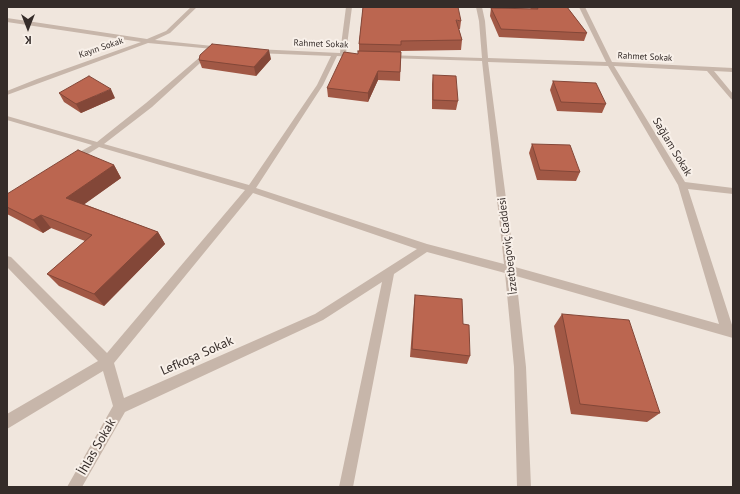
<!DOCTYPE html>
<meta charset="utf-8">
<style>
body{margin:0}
#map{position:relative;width:740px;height:494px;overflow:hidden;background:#f0e6dd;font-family:"PT Sans",sans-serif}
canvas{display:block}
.frame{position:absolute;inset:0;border:8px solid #352c29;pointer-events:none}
.north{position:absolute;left:8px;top:8px;width:40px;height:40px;-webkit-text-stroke:3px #f8f0e9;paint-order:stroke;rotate:180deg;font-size:11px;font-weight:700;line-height:16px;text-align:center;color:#352c29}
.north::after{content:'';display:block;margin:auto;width:14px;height:18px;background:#352c29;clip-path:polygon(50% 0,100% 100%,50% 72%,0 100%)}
</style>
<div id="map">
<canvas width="740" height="494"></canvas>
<div class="frame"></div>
<div class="north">K</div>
</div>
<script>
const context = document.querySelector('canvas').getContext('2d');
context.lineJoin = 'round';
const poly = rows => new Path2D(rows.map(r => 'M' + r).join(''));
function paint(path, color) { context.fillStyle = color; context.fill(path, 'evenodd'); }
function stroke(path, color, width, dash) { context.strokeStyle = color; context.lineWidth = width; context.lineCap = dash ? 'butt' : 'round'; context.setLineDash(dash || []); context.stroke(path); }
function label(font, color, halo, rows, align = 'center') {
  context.font = font + ' "PT Sans",sans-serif'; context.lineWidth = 4; context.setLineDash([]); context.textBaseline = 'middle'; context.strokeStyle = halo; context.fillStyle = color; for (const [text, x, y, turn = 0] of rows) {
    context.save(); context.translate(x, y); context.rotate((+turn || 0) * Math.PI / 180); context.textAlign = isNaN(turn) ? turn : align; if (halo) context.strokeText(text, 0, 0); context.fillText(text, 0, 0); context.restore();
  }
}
paint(poly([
 [191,7,197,7,170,33,155,40,222,47,224,48,224,50,148,43,7,95,7,91,37,79,141,42,7,22,7,18,147,39,166,31,191,7],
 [346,7,352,7,346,53,355,53,358,55,355,57,337,56,323,85,256,188,427,244,504,264,482,61,387,58,384,56,385,55,482,58,479,21,476,7,482,7,485,21,488,58,606,62,579,7,585,7,612,62,733,68,733,72,714,71,733,94,733,100,731,99,707,71,614,66,685,182,733,188,733,194,688,189,733,328,733,338,516,276,526,367,531,487,517,487,514,367,505,273,427,252,394,274,353,487,339,487,382,282,323,320,125,412,82,487,67,487,113,406,103,371,7,429,7,414,98,361,7,267,7,256,11,257,107,353,245,190,99,147,77,161,71,161,71,157,92,145,7,120,7,116,97,142,146,103,207,51,211,51,211,53,152,107,104,144,249,185,317,85,331,56,255,53,252,51,255,49,340,53,346,7],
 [488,62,608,66,678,185,719,324,515,267,488,62],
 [253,193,417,249,315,314,124,398,114,363,253,193]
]), '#c7b6aa');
paint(poly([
 [363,7,461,21,460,29,459,29,462,40,461,50,401,51,400,81,378,80,368,102,328,97,327,88,358,54,359,51,359,44],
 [529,7,567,7,587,33,584,41,499,37,490,16,491,8,531,9],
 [271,59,256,76,202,68,199,60],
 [433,75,458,101,456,110,432,109,432,84],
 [553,81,606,104,602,113,557,111,550,90],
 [59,93,115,98,81,113,64,102],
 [532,144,580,172,576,181,537,180,529,153],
 [114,165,121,178,84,204,158,232,165,244,104,306,59,286,47,274,85,241,51,228,43,233,7,214,7,194],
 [415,295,463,324,470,356,467,364,410,357,414,303],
 [562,314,660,413,647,422,571,414,554,326]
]), '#a15845');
paint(poly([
 [269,50,271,59,256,76,254,67],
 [378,71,378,80,368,102,368,93],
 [111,89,115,98,81,113,76,104],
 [114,165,121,178,75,211,66,198],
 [41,215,51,228,43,233,33,220],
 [158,232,165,244,104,306,94,294]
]), '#834738');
const building = poly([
 [363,7,458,7,461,21,456,20,462,40,401,41,401,45,359,44,363,7],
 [537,7,567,7,587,33,501,29,491,8,538,9,537,7],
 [212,44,269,50,254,67,199,60,200,55,212,44],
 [358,51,401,52,400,72,378,71,368,93,327,88,344,52,358,54,358,51],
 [433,75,456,76,458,101,433,100,433,75],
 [89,76,111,89,76,104,59,93,89,76],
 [553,81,596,83,606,104,561,102,553,81],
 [532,144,570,145,580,172,540,170,532,144],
 [78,150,114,165,66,198,158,232,94,294,47,274,92,235,41,215,33,220,7,207,7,194,78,150],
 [415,295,462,299,463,324,469,325,470,356,412,349,415,295],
 [562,314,629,320,660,413,580,404,562,314]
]);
paint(building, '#bb6650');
stroke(building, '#834738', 1);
label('9px', '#352c29', '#f8f0e9', [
 ["Rahmet Sokak",321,44,2],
 ["Kayın Sokak",101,48,-19],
 ["Rahmet Sokak",645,57,3]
]);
label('11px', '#352c29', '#f8f0e9', [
 ["Sağlam Sokak",672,147,59],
 ["İzzetbegoviç Caddesi",508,246,-97]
]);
label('13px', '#352c29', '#f8f0e9', [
 ["Lefkoşa Sokak",197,356,-24],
 ["İhlas Sokak",97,447,-60]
]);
</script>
